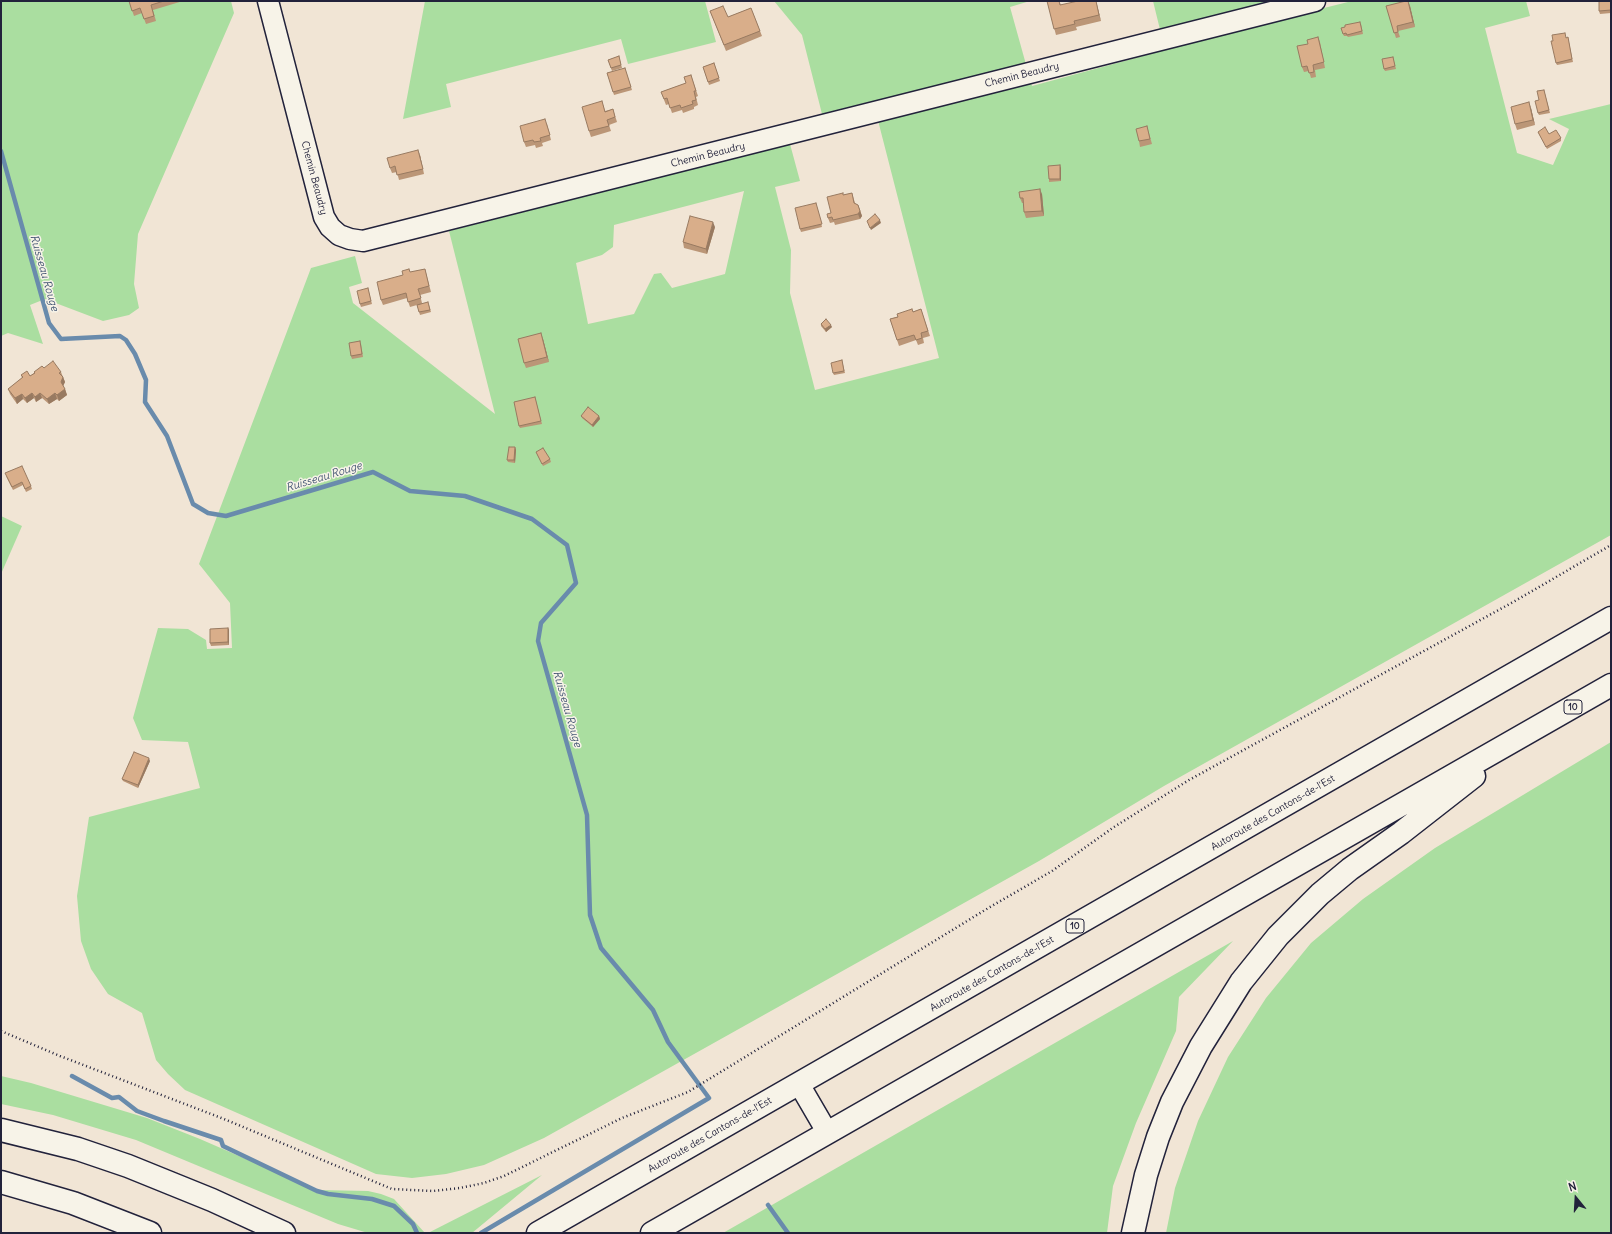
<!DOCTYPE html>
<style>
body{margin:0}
#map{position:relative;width:1612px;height:1234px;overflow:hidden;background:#f1e5d5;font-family:Delius,sans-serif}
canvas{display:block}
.frame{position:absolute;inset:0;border:2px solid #22223b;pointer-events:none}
.north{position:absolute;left:1556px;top:1178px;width:40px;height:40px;-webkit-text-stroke:3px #f7f3e8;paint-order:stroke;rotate:342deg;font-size:11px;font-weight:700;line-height:16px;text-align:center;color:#22223b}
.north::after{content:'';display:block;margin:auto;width:14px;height:18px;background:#22223b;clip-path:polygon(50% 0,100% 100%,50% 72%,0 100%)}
</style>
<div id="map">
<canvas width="1612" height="1234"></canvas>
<div class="frame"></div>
<div class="north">N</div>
</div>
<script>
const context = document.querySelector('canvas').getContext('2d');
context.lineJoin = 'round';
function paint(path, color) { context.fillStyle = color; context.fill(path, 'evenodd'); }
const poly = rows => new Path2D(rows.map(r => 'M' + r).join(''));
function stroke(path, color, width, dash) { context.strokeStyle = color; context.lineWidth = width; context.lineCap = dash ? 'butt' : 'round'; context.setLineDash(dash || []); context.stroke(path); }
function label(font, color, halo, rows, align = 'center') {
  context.font = font + ' Delius,sans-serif'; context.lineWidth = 3; context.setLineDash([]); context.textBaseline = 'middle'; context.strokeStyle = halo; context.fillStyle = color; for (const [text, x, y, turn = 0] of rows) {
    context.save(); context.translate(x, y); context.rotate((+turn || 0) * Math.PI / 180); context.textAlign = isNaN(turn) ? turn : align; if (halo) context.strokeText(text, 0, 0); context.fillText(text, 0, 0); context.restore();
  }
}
paint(poly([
 [1,1,231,1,234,13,138,234,134,284,139,308,129,315,103,321,45,299,30,305,43,344,8,333,1,336],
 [425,1,705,1,716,42,628,64,621,39,446,84,451,107,403,119],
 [774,1,1030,1,1010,7,1032,86,1165,50,1153,1,1314,1,1316,10,1352,1,1526,1,1530,16,1485,28,1517,153,1553,165,1569,129,1549,119,1611,104,1611,535,1164,786,1039,861,544,1138,484,1165,446,1174,412,1178,376,1174,185,1090,168,1074,156,1060,142,1013,108,994,91,969,81,941,77,896,89,817,200,788,188,742,142,740,133,718,158,628,188,629,206,640,207,649,232,648,230,603,199,564,311,268,355,256,362,283,349,287,353,303,495,414,449,231,790,144,800,181,775,187,791,250,790,293,815,390,939,358,873,101,822,114,802,35],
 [744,191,725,274,672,288,661,273,654,274,634,314,588,324,576,263,602,255,613,247,614,225],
 [1,516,22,526,1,574],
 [1611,742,1611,1233,1166,1233,1175,1188,1198,1121,1228,1057,1266,998,1311,943,1363,899,1435,848],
 [1233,941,1179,997,1176,1031,1136,1123,1113,1186,1107,1233,723,1233],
 [1,1076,31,1083,147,1118,200,1139,317,1190,368,1191,381,1194,394,1199,425,1233,368,1233,338,1224,136,1140,53,1115,1,1104],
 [542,1175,472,1233,428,1233]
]), '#aadea0');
stroke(poly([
 [1,151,49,323,61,339,120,336,126,340,135,354,146,380,145,402,167,436,193,504,208,513,226,516,373,472,410,491,465,496,532,519,567,545,576,583,541,623,538,641,587,815,590,915,601,948,653,1010,668,1042,709,1098,481,1233],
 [72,1076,112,1098,119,1097,137,1111,164,1121,221,1140,223,1146,317,1191,328,1194,372,1199,394,1206,413,1224,417,1233],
 [768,1205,788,1233]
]), '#698bac', 4.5);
const minor = poly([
 [268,1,324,217,330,227,339,235,350,239,363,241,1315,1],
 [799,1084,827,1132]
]);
const highway = poly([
 [1,1130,78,1149,128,1166,212,1200,284,1233],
 [1,1182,73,1203,150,1233],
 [538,1233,1611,618],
 [652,1233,1611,685],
 [1133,1233,1146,1175,1158,1137,1172,1102,1201,1046,1241,982,1278,936,1320,894,1350,869,1401,833,1474,776]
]);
stroke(minor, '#22223b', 23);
stroke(highway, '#22223b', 25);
stroke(poly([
 [1,1031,60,1056,224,1119,392,1189,433,1191,460,1188,484,1183,504,1176,622,1118,688,1092,985,910,1052,871,1114,827,1189,780,1515,601,1611,545]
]), '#22223b', 2.5, [1, 3]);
stroke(minor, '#f7f3e8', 20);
stroke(highway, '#f7f3e8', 22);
paint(poly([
 [129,1,183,1,153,10,156,21,146,24,142,13,134,16],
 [1047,1,1059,1,1061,5,1096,1,1101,21,1076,27,1077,30,1056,35],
 [1611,1,1611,13,1600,14,1599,11],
 [1386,6,1410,6,1415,27,1398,31,1400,37,1396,38],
 [751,8,762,36,726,51,710,11,728,17],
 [1361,24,1363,34,1348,37,1347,36,1344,36,1343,34],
 [1318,37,1320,42,1325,68,1315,70,1316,77,1311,78,1309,71,1304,72,1302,67,1308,44],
 [1568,37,1573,62,1557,65,1556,63,1566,38],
 [619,56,622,68,612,71,608,60],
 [1393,57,1396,69,1385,71,1384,69],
 [714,63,720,81,709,85,703,67],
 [625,68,632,90,614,95,607,73],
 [691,75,698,96,696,97,698,105,694,107,694,109,683,113,682,110,672,113,669,104,666,105,661,92,686,83],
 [1544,90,1550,113,1539,115,1538,113,1539,100],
 [602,101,605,111,613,109,617,122,609,125,611,131,591,137,589,131],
 [1531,108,1535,125,1517,130,1515,124],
 [547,124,551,140,542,143,543,146,536,148,535,145,526,147,524,142],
 [1147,126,1152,144,1140,147,1139,141],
 [1538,132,1549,134,1561,138,1561,141,1547,149],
 [420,155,424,174,399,180,397,172,392,173,390,168],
 [1061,168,1061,181,1049,182,1049,179],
 [852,193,855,203,858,205,860,210,862,216,860,219,835,225,834,222,830,223,828,218,843,195],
 [1042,194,1044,216,1026,218,1024,212,1024,203,1022,203,1020,198],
 [816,203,822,227,801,232,800,229],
 [715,227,707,254,684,248,683,242],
 [425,269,431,292,420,295,422,303,429,305,431,312,420,315,417,305,410,307,407,298,383,305,381,300,411,272],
 [368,288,372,304,361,307,360,304],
 [921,309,930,336,923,338,924,343,918,345,916,340,899,346,890,319],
 [821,324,832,327,826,332,821,326],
 [543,339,549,362,526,368,524,363],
 [361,344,363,357,352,359,351,356],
 [842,360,845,373,834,375,833,373],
 [44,368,61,372,65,382,63,386,65,389,67,395,59,401,57,399,49,404,42,398,36,402,34,398,27,403,23,399,17,404,10,394,8,389,22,378,21,375,30,376,34,373,34,372],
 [535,397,542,424,520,428,519,426],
 [581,416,599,416,600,419,593,427,582,418],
 [515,447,516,450,515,463,508,462,507,460],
 [536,452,550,459,551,462,543,466],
 [6,476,31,486,32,489,26,492,23,485,13,490],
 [228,628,229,630,229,645,211,646,210,643],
 [150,761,138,788,123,781,122,779]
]), '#bb9677');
paint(poly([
 [1096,1,1101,21,1099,15],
 [1408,1,1410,6,1415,27,1413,22],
 [1529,102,1531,108,1535,125,1533,120],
 [418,150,420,155,424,174,423,169],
 [1060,165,1061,168,1061,181,1060,179],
 [1040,189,1042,194,1044,216,1042,211],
 [858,205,862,216,860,219,858,214],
 [880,220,881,223,871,230,870,228],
 [713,222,715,227,707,254,706,249],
 [831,325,832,327,826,332,825,329],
 [541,333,543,339,549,362,547,357],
 [63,377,65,382,62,388,61,382],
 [65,389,67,395,59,401,57,395],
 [32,393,34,398,27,403,25,398],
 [40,393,42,398,36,402,35,397],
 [55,393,57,399,49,404,47,399],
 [22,394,23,399,17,404,15,398],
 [599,416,600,419,593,427,592,425],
 [515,447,516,450,515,463,514,460],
 [228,628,229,630,229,645,228,642],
 [149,758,150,761,138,788,138,785]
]), '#987a61');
const building = poly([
 [129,1,164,1,151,5,154,16,144,19,140,8,132,11,129,1],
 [1047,1,1059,1,1060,5,1078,1,1096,1,1099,15,1074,21,1075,24,1054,29,1047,1],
 [1406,1,1408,1,1413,22,1397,26,1398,32,1394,33,1386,6,1406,1],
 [1599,1,1611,1,1611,10,1599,11,1599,1],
 [723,6,728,17,751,8,760,31,724,45,710,11,723,6],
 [1360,22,1362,31,1347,35,1346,33,1343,34,1341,28,1345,27,1345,25,1360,22],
 [1565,33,1566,38,1568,37,1572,59,1556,63,1551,41,1553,41,1552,35,1565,33],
 [1318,37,1324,62,1313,65,1314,72,1309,73,1307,66,1302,67,1297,46,1308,44,1307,40,1318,37],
 [619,56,621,65,611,68,608,60,619,56],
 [1393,57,1395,66,1384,69,1382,59,1393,57],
 [714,63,719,78,708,82,703,67,714,63],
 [625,68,631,87,613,92,607,73,625,68],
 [691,75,696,91,694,91,696,100,692,101,693,104,681,108,680,105,670,108,667,98,664,99,661,92,686,83,684,77,691,75],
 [1544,90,1549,110,1538,113,1535,101,1539,100,1537,91,1544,90],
 [602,101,605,112,613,109,615,117,607,120,609,126,589,131,582,107,602,101],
 [1529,102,1533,120,1515,124,1511,107,1529,102],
 [545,119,550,135,540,138,541,141,534,142,533,140,524,142,520,126,545,119],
 [1147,126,1150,139,1139,141,1136,129,1147,126],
 [1545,127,1549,134,1556,130,1561,138,1546,147,1538,132,1545,127],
 [418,150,423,169,397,175,395,166,390,168,387,158,418,150],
 [1060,165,1060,179,1049,179,1048,166,1060,165],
 [1040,189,1042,211,1024,212,1023,198,1020,198,1019,192,1040,189],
 [843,193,843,195,852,193,854,203,858,205,860,211,858,214,833,220,832,217,828,218,827,214,831,213,827,197,843,193],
 [816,203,822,224,800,229,795,208,816,203],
 [875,214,880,220,870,228,867,221,875,214],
 [690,216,713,222,706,249,683,242,690,216],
 [409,269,410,272,425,269,429,286,418,289,421,298,408,302,406,293,381,300,377,282,403,275,402,271,409,269],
 [368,288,371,301,360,304,357,291,368,288],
 [428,302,430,310,419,312,417,305,428,302],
 [912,309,913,312,921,309,928,331,921,333,922,338,916,340,914,335,897,340,890,319,898,317,897,314,912,309],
 [826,319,831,325,825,329,821,324,826,319],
 [541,333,547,357,524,363,518,339,541,333],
 [360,341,362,354,351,356,349,343,360,341],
 [842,360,844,371,833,373,831,363,842,360],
 [53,361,61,372,59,373,63,377,61,382,65,389,57,395,55,393,47,399,40,393,35,397,32,393,25,398,22,394,15,398,8,389,23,377,21,375,27,371,30,376,35,373,34,372,42,366,44,368,53,361],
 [535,397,541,421,519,426,514,402,535,397],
 [588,407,599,416,592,425,581,416,588,407],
 [509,447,515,447,514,460,507,460,509,447],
 [543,448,550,459,542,464,536,452,543,448],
 [22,466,31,486,25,489,22,482,12,487,5,473,22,466],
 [228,628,228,642,210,643,210,629,228,628],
 [134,752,149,758,138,785,122,779,134,752]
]);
paint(building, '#d9ae8a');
stroke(building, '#987a61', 1);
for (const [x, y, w] of [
 [1573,707,18],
 [1075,926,18]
]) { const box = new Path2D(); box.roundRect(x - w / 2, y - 7, w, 14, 3); context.fillStyle = '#f7f3e8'; context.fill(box); stroke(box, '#22223b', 1); }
label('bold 9px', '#22223b', null, [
 ["10",1573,707],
 ["10",1075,926]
]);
label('10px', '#22223b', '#f7f3e8', [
 ["Chemin Beaudry",1022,75,-14],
 ["Chemin Beaudry",708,155,-14],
 ["Chemin Beaudry",314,178,75],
 ["Autoroute des Cantons-de-l'Est",1273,813,-30],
 ["Autoroute des Cantons-de-l'Est",992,974,-30],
 ["Autoroute des Cantons-de-l'Est",710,1135,-30]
]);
label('italic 11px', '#455774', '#f7f3e8', [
 ["Ruisseau Rouge",44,273,74],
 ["Ruisseau Rouge",324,477,-17],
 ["Ruisseau Rouge",567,709,74]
]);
</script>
